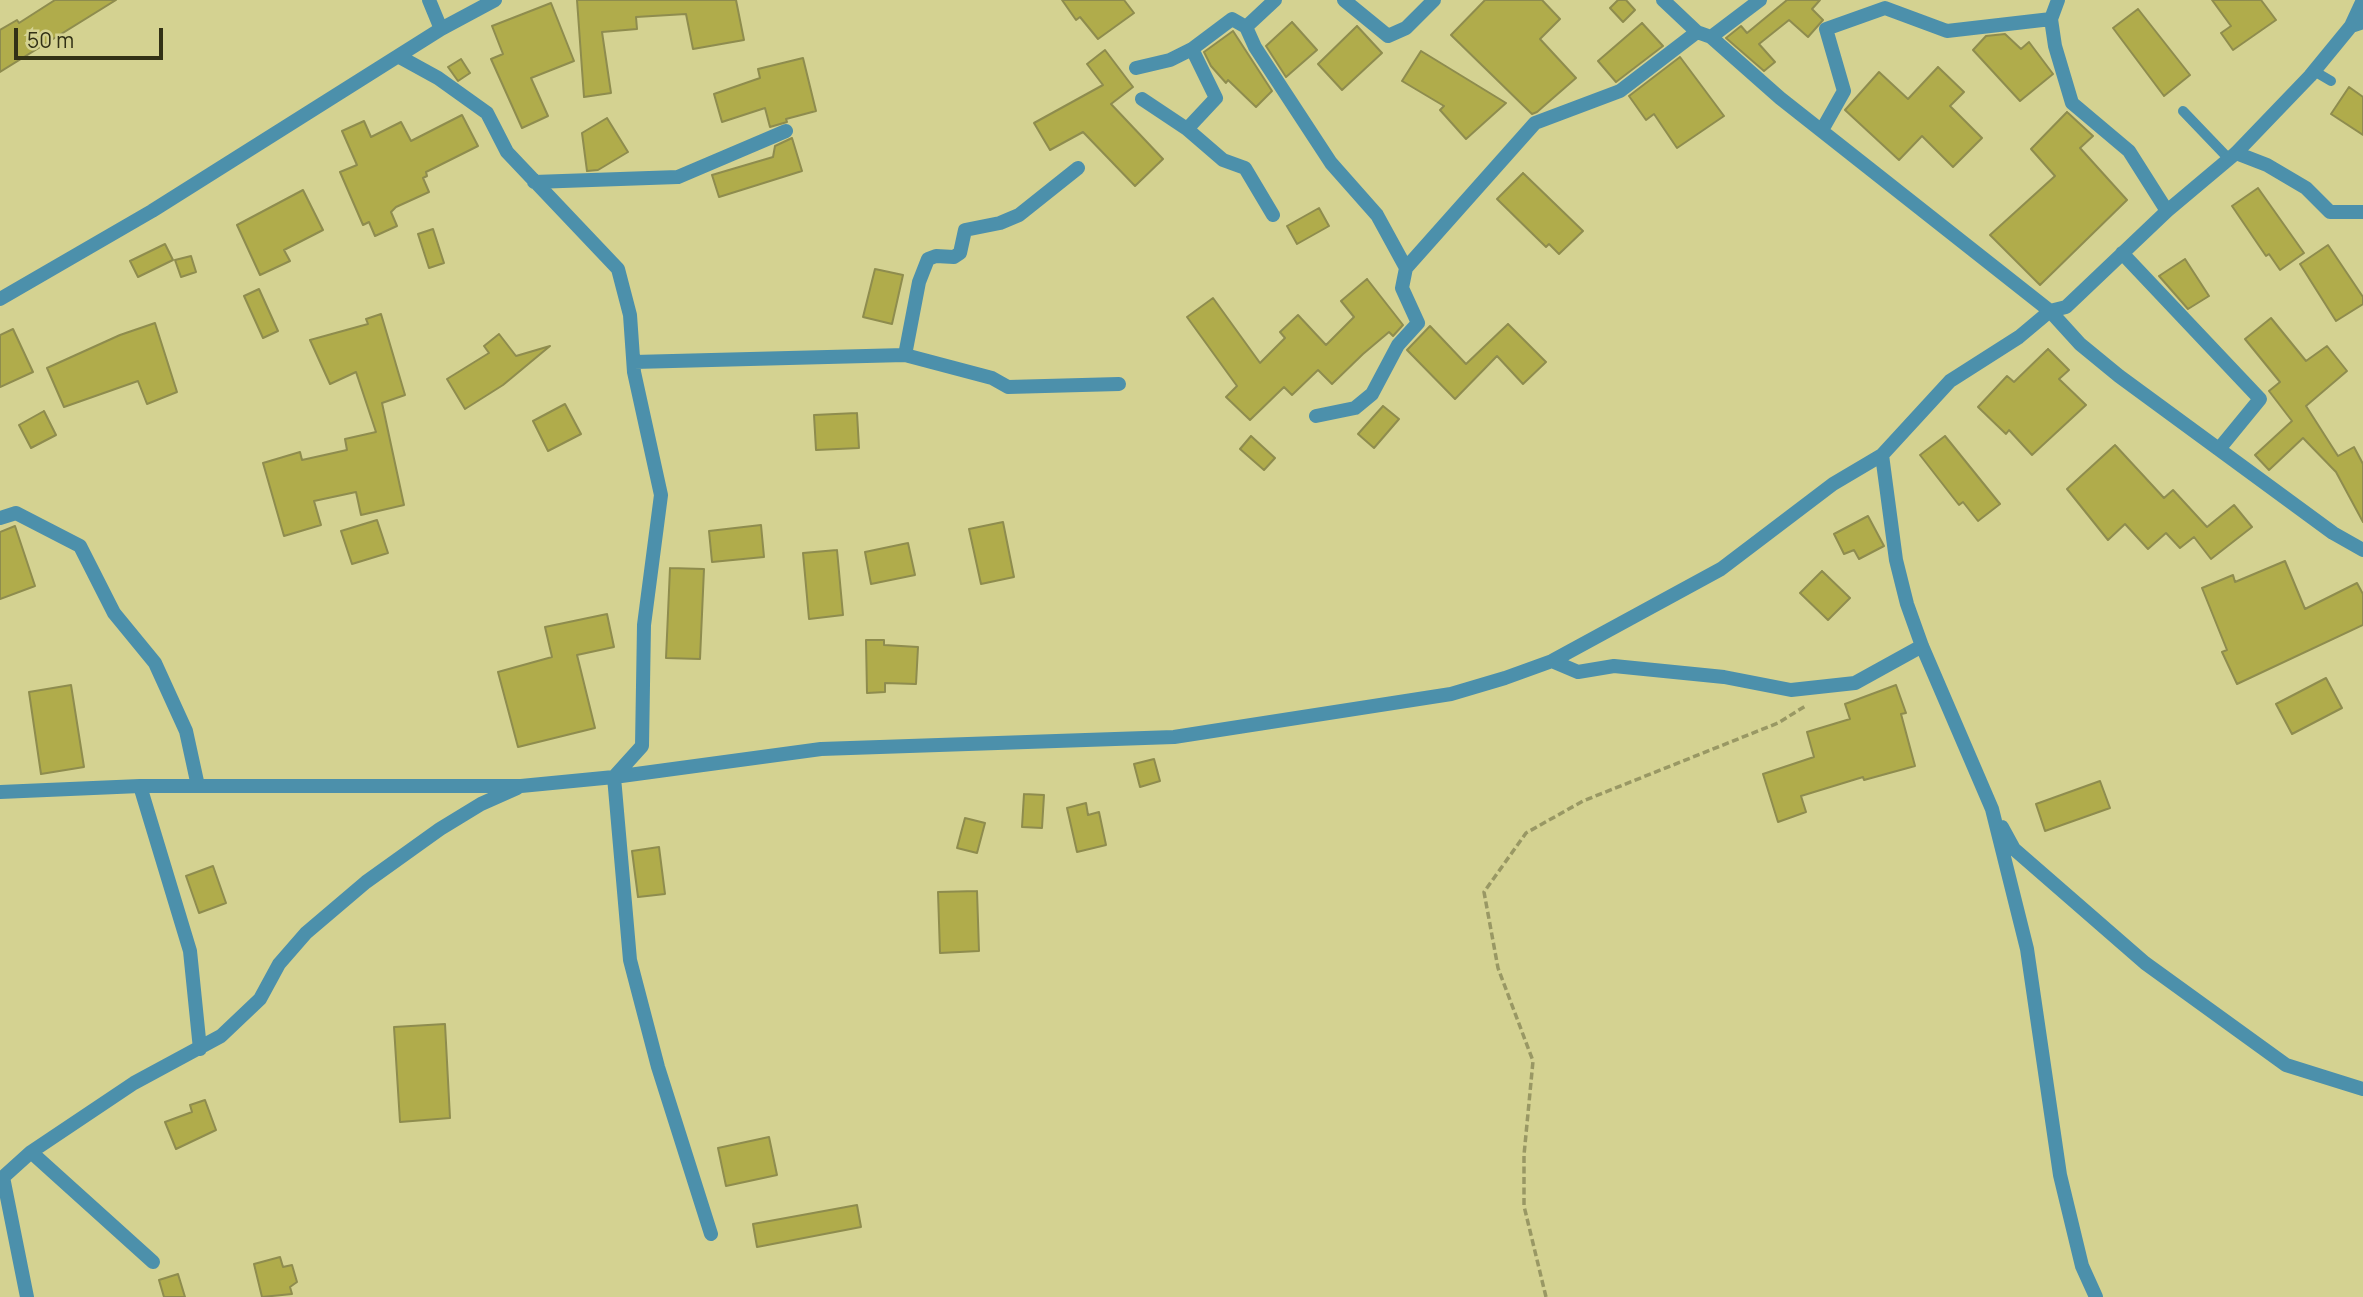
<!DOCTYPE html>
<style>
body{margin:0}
#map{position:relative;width:2363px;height:1297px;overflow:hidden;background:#d4d291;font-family:Manrope,sans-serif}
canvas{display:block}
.scale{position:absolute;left:14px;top:28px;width:149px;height:32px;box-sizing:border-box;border:4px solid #323116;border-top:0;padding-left:9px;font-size:21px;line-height:24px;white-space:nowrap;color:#323116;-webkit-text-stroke:5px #d4d291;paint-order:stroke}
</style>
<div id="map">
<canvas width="2363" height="1297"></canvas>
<div class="scale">50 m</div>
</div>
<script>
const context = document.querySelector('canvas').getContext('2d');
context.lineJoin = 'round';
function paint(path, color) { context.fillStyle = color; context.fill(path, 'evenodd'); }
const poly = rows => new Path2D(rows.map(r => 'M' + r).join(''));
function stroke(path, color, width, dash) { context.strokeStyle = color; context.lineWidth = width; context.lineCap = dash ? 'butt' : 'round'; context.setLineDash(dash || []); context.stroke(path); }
const building = poly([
 [55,0,116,0,0,72,0,30,17,20,19,23,55,0],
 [577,0,736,0,744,40,693,49,686,14,636,17,637,29,602,32,611,93,584,97,577,0],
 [1062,0,1124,0,1134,13,1098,39,1080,17,1076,20,1062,0],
 [1485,0,1542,0,1560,19,1540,39,1576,78,1537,112,1532,114,1451,35,1485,0],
 [1618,0,1626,0,1635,10,1623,22,1610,8,1618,0],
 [1787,0,1820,0,1812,9,1823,20,1808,37,1789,20,1759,44,1775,62,1764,71,1726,38,1741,26,1747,33,1787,0],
 [2212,0,2261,0,2276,20,2233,50,2221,33,2231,26,2212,0],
 [551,3,574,61,531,78,548,116,522,128,491,59,503,54,492,26,551,3],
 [2138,9,2190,75,2164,96,2113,28,2138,9],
 [1292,22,1317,50,1286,77,1266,46,1292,22],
 [1642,23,1663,46,1616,82,1598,61,1642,23],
 [1357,26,1382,53,1342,90,1318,64,1357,26],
 [1233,31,1272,91,1256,107,1228,80,1226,83,1211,66,1204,52,1233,31],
 [2005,34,2021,49,2029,42,2053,74,2020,101,1973,50,1986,36,2005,34],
 [1105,50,1133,87,1111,104,1163,159,1135,186,1083,132,1050,150,1034,123,1103,85,1087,64,1105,50],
 [1421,51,1506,103,1466,139,1440,110,1444,106,1402,81,1421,51],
 [1680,57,1724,116,1677,148,1654,114,1646,120,1629,96,1680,57],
 [803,58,816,111,786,119,787,122,770,127,765,108,722,122,714,94,760,78,758,69,803,58],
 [461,59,470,73,458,81,448,67,461,59],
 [1938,67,1964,92,1950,106,1982,138,1953,167,1922,136,1899,160,1845,110,1879,72,1908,99,1938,67],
 [2349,87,2363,97,2363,135,2331,114,2349,87],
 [2067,112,2093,136,2080,148,2127,200,2040,285,1990,235,2055,176,2031,149,2067,112],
 [462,115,478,146,426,172,427,176,423,178,429,192,396,207,391,212,397,226,375,236,369,222,363,225,340,172,357,165,342,131,364,121,371,137,401,122,411,141,462,115],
 [607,118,628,152,598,170,587,171,582,133,607,118],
 [792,138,802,171,719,197,712,175,773,157,775,146,792,138],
 [1523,173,1583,231,1559,254,1549,244,1546,247,1497,199,1523,173],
 [2258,188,2304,253,2280,270,2269,254,2266,256,2232,206,2258,188],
 [303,190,323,230,284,250,290,261,260,275,237,225,303,190],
 [1319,208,1329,226,1297,244,1287,226,1319,208],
 [433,229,444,263,429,268,418,234,433,229],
 [165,244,173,260,138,277,130,261,165,244],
 [2328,245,2363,297,2363,304,2336,321,2300,264,2328,245],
 [191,256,196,272,181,277,175,260,191,256],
 [2185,259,2209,296,2188,309,2159,276,2185,259],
 [875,269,903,275,892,324,863,317,875,269],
 [1367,279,1403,325,1393,336,1389,332,1363,354,1332,384,1318,370,1292,395,1284,387,1250,420,1226,397,1237,386,1187,317,1213,298,1260,363,1285,338,1280,332,1298,315,1326,345,1354,317,1341,301,1367,279],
 [259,289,278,331,263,338,244,296,259,289],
 [381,314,405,395,382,403,404,505,361,515,356,492,314,501,321,525,284,536,263,463,300,452,302,460,347,450,345,439,376,432,356,372,330,384,310,340,368,324,366,319,381,314],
 [2271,318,2306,361,2327,346,2347,371,2306,406,2338,456,2354,447,2363,464,2363,522,2336,472,2303,438,2269,470,2255,455,2292,421,2269,391,2280,382,2245,339,2271,318],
 [155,323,177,392,147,404,138,381,64,407,47,368,120,335,155,323],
 [1508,324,1546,362,1523,384,1497,356,1455,399,1407,350,1430,326,1466,364,1508,324],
 [13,329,33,372,0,387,0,335,13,329],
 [499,334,516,356,550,346,503,385,465,409,447,379,489,353,484,346,499,334],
 [2048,349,2069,370,2059,379,2086,405,2032,455,2009,430,2006,434,1978,407,2007,376,2014,382,2048,349],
 [565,404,581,434,548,451,533,421,565,404],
 [1383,406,1399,419,1374,448,1358,434,1383,406],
 [44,411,56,435,31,448,19,425,44,411],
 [857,413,859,448,816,450,814,415,857,413],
 [1251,436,1275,458,1264,470,1240,449,1251,436],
 [1945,436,2000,504,1978,521,1963,502,1959,505,1920,455,1945,436],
 [2115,445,2164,498,2173,490,2207,527,2234,505,2252,527,2211,559,2194,537,2180,548,2166,533,2148,549,2125,524,2108,540,2067,489,2115,445],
 [1868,516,1884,546,1859,559,1854,550,1844,554,1834,534,1868,516],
 [377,520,388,553,352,564,341,531,377,520],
 [1003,522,1014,577,981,584,969,529,1003,522],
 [761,525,764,557,712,562,709,531,761,525],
 [15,526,35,586,0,599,0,532,15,526],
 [908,543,915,575,871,584,865,552,908,543],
 [837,550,843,615,809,619,803,553,837,550],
 [2285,561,2305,609,2357,583,2363,594,2363,625,2237,684,2222,652,2227,650,2202,588,2233,575,2235,582,2285,561],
 [670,568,704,569,700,659,666,658,670,568],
 [1822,571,1850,598,1828,620,1800,593,1822,571],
 [607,614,614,647,577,655,595,728,518,747,498,672,552,657,545,627,607,614],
 [866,640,884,640,884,645,918,647,916,684,885,683,885,692,867,693,866,640],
 [2326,678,2342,708,2292,734,2276,704,2326,678],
 [71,685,84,767,41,774,29,692,71,685],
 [1896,685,1906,713,1901,714,1915,766,1864,780,1863,777,1801,796,1806,812,1778,822,1763,774,1814,757,1807,732,1850,719,1845,704,1896,685],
 [1154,759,1160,781,1140,787,1134,764,1154,759],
 [2100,781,2110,808,2045,831,2036,804,2100,781],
 [1024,794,1044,795,1042,828,1022,827,1024,794],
 [1086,803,1088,815,1099,812,1106,845,1077,852,1067,808,1086,803],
 [965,818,985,823,977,853,957,848,965,818],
 [659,847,665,894,638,897,632,851,659,847],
 [213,866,226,903,199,913,186,876,213,866],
 [977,891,979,951,940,953,938,892,977,891],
 [445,1024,450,1118,400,1122,394,1027,445,1024],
 [205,1100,216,1130,176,1149,165,1122,192,1112,190,1105,205,1100],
 [769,1137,777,1175,726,1186,718,1148,769,1137],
 [857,1205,861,1227,757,1247,753,1224,857,1205],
 [280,1257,283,1267,292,1265,297,1282,290,1287,292,1294,262,1297,254,1264,280,1257],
 [178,1274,185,1297,164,1297,159,1280,178,1274]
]);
paint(building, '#b0ac4b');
stroke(building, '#8e8c4e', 2);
stroke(poly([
 [1546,1297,1524,1206,1524,1155,1533,1061,1498,968,1484,892,1526,833,1583,801,1778,723,1807,705]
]), '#999864', 3.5, [7, 3.5]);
stroke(poly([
 [2314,71,2331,81],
 [2183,111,2229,159]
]), '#4c90ab', 10);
stroke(poly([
 [429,0,441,29],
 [1275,0,1246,27,1255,47,1331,163,1377,215,1406,268],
 [1344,0,1388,36,1406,28,1434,0],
 [1663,0,1697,32,1711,37,1780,98,2050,311,2080,344,2119,376,2333,533,2363,550],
 [2058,0,2051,19,2055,46,2072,103,2129,151,2167,211],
 [2351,26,2363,0],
 [1711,37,1760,0],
 [1192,49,1216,98,1187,129,1223,160,1245,168,1273,215],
 [398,56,438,78,487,113,507,152,618,269,630,315,634,372,661,495,644,625,642,746,614,777,630,960,658,1067,711,1234],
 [1136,68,1170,60,1192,49,1232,19,1246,27],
 [1142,99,1187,129],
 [1822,130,1844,91,1826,29,1885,8,1947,31,2051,19],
 [2236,153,2267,165,2306,188,2330,212,2363,212],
 [534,182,678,177,786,131],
 [2122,253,2260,399,2219,449],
 [0,299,152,211,441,29,495,0],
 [905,355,919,282,928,259,936,256,954,257,960,253,965,230,1000,223,1019,215,1078,168],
 [634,362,905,355,992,378,1008,387,1119,384],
 [1316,416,1355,408,1372,394,1398,345,1418,323,1402,288,1406,268,1535,123,1620,91,1697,32],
 [1882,455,1896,560,1907,604,1922,646,1992,809,2027,949,2060,1175,2082,1266,2096,1297],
 [0,518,16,513,80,546,114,613,155,663,186,731,198,786],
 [1552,661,1578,672,1614,666,1724,677,1791,690,1855,683,1922,646],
 [140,786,190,951,200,1049],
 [0,792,140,786,521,786,614,777,821,749,1174,737,1451,694,1505,678,1552,661,1721,569,1833,484,1882,455,1950,381,2019,337,2050,311,2066,307,2167,211,2236,153,2310,76,2351,26,2363,22],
 [2002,827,2014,849,2145,963,2286,1065,2363,1089],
 [31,1152,153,1262],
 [3,1177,27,1297],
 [0,1180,31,1152,134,1083,221,1036,260,999,279,964,306,933,366,882,440,829,481,804,517,788]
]), '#4c90ab', 14);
</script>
